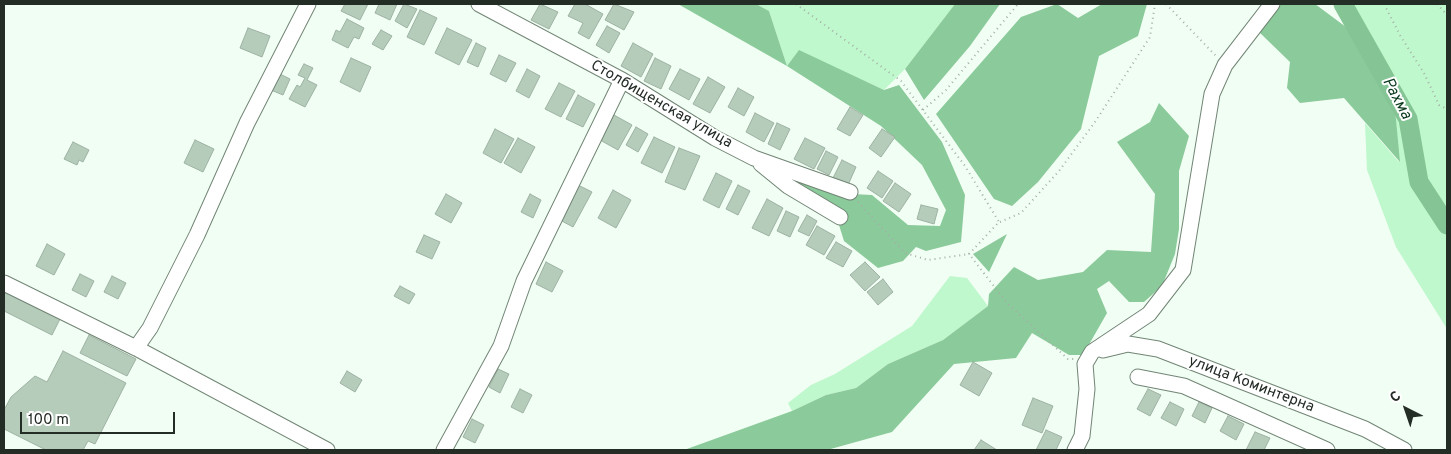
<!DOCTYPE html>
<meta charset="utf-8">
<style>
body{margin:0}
#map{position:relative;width:1451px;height:454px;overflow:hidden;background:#f1fef3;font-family:Overpass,sans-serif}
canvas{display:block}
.frame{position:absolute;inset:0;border:5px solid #242c26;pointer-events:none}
.north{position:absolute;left:1381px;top:384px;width:50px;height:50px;-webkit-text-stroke:4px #fff;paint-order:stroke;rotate:319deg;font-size:14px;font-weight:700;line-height:20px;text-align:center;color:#242c26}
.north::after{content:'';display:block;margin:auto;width:18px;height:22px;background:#242c26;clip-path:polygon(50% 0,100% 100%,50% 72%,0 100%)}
.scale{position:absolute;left:20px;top:412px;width:155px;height:22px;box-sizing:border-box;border:2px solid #242c26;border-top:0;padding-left:6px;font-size:15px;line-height:18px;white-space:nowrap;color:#242c26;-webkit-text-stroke:4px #fff;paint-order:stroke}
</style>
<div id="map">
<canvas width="1451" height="454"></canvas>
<div class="frame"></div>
<div class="north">С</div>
<div class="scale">100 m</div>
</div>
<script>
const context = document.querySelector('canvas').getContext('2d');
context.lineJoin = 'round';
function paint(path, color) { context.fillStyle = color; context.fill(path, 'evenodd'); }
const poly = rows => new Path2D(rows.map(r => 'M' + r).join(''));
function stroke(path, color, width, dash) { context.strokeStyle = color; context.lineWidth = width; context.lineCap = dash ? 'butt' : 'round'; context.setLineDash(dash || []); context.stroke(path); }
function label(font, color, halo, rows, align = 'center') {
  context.font = font + ' Overpass,sans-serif'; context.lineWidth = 4; context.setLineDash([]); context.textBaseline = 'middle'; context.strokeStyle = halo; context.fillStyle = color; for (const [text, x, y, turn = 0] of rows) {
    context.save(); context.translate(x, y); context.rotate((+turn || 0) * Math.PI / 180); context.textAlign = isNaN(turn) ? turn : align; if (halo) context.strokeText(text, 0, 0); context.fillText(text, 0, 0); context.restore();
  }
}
paint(poly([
 [756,4,955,4,905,69,884,90,799,51,787,66,769,11],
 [1350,4,1447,4,1447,329,1396,247,1367,170,1365,123,1399,162,1395,109,1416,122],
 [950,276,967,278,988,306,943,340,888,364,856,388,826,395,792,411,788,403,811,385,835,374,912,326]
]), '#bff8cc');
paint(poly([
 [678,4,756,4,769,11,787,66,799,50,884,90,899,85,942,142,965,195,961,242,926,251,916,247,903,261,878,268,844,241,839,225,781,191,765,171,832,193,872,195,908,225,940,226,946,210,922,165,881,126,787,66],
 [955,4,1000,4,970,46,924,100,905,69],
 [1057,4,1078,18,1102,4,1147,4,1138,36,1099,56,1081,129,1038,182,1012,206,994,199,936,114,1021,17],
 [1280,4,1315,4,1350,30,1395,109,1400,162,1344,98,1300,103,1287,88,1290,62,1258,31],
 [1159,103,1189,136,1179,171,1179,229,1175,254,1162,286,1144,302,1129,302,1109,281,1097,289,1107,313,1083,355,1069,355,1032,333,1016,358,954,364,892,432,827,450,684,450,792,411,826,395,856,388,888,364,943,340,988,306,989,294,1014,267,1038,280,1083,272,1107,250,1151,252,1155,194,1117,142,1150,122],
 [1007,234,989,272,973,254]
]), '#8bca9a');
stroke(poly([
 [1343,4,1408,119,1419,182,1447,225]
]), '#85c495', 19);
const building = poly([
 [345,4,368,4,360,20,341,11,345,4],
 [379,4,397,4,390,20,375,13,379,4],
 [404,4,417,9,407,28,395,21,404,4],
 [540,4,558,12,549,29,531,20,540,4],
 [575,4,585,4,603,14,589,39,578,33,583,23,568,16,575,4],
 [614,4,634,12,624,30,605,20,614,4],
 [420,10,437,18,424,45,407,37,420,10],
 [347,19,364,28,359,39,354,37,348,48,332,40,336,30,340,32,347,19],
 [607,26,620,33,609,53,596,45,607,26],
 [248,28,270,36,262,57,240,48,248,28],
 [447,28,472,40,459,65,435,53,447,28],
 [381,30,392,36,383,50,372,44,381,30],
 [476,43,486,48,478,67,467,62,476,43],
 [633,43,653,54,641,77,621,66,633,43],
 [499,55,516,63,506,82,490,74,499,55],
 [351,58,371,67,360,92,340,82,351,58],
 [655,58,671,66,661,89,644,81,655,58],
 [304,64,313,68,307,80,317,85,305,107,289,99,297,85,300,87,305,78,298,75,304,64],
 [527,69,540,76,529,98,516,91,527,69],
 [680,69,700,79,689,100,669,89,680,69],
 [278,73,290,79,283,95,271,90,278,73],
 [708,77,725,87,710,113,693,104,708,77],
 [559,83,575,91,561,117,545,109,559,83],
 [738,88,754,97,744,116,728,107,738,88],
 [578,95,595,104,583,127,566,119,578,95],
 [850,107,863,115,850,136,837,129,850,107],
 [755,113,774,123,764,142,746,132,755,113],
 [614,115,632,125,618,150,600,140,614,115],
 [777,123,790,129,780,150,768,144,777,123],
 [636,127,648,134,638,152,626,145,636,127],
 [495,129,514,139,501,163,483,153,495,129],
 [882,129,895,137,881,157,869,148,882,129],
 [654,137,675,147,662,173,641,163,654,137],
 [518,138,535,147,521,173,504,163,518,138],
 [805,138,825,148,814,169,794,159,805,138],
 [195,140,214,149,203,172,184,163,195,140],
 [73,142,89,150,83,162,79,160,77,165,64,159,73,142],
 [679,148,700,156,685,190,665,182,679,148],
 [826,151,838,157,829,175,817,169,826,151],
 [842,160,856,167,848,185,833,178,842,160],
 [878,171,893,181,882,198,867,188,878,171],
 [716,173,732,181,719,208,703,200,716,173],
 [895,183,911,194,899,212,883,201,895,183],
 [578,185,592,192,573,227,560,220,578,185],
 [738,185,750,191,738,215,726,209,738,185],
 [613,190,631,200,616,228,598,218,613,190],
 [446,194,462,203,451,223,435,214,446,194],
 [530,194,541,200,533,218,521,212,530,194],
 [767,199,783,208,769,236,752,228,767,199],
 [921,205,938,209,934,224,917,219,921,205],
 [786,211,799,217,790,237,777,231,786,211],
 [807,215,817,221,809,236,798,231,807,215],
 [817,226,835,236,824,255,806,245,817,226],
 [424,235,440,242,432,259,416,252,424,235],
 [836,242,852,251,843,267,826,258,836,242],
 [47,244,65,254,54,275,36,266,47,244],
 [546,262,563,271,552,292,536,284,546,262],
 [865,262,880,277,865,291,850,275,865,262],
 [80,274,94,281,86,297,72,290,80,274],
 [112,276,126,283,118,299,104,292,112,276],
 [883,279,893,292,878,305,867,292,883,279],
 [400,286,415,294,409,304,394,296,400,286],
 [4,292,60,319,52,335,4,311,4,292],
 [89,335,136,359,127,376,80,353,89,335],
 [63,351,126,383,95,444,88,441,83,450,46,450,4,429,4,410,11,397,35,376,47,382,63,351],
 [973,362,992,373,979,396,960,385,973,362],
 [498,369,509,374,500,393,489,387,498,369],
 [347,371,362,380,355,392,340,383,347,371],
 [520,389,532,395,523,413,511,407,520,389],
 [1148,389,1161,395,1150,416,1137,409,1148,389],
 [1033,398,1053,406,1042,433,1022,425,1033,398],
 [1170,402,1184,409,1176,426,1161,418,1170,402],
 [1199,402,1212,408,1205,423,1192,416,1199,402],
 [1228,416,1244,424,1236,440,1220,431,1228,416],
 [472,419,484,425,475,443,463,437,472,419],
 [1046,430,1062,437,1056,450,1036,450,1046,430],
 [1255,432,1270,438,1264,450,1246,450,1255,432],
 [981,440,997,450,974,450,981,440]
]);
paint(building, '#b6ccbb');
stroke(building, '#9db2a2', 1);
const minor = poly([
 [479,4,622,80,715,138,754,158,850,192],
 [761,164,788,186,840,217],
 [4,283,136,348,327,450],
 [136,348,150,328,197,235,247,123,308,4],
 [1103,350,1128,344,1158,349,1365,429,1404,450],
 [1138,377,1184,386,1327,450],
 [444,450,501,346,524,281,622,80],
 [1075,450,1082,436,1087,389,1085,364,1092,352,1149,314,1183,270,1212,94,1225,65,1272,4]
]);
stroke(minor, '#718575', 17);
stroke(poly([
 [796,4,901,81,965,166,999,222,969,254,1007,303,1068,359,1074,359],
 [1166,4,1216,56],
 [1384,4,1401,37,1424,73,1439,105,1447,109],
 [1437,4,1447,15],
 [923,110,946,90,1018,4],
 [858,202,905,253,928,260,969,254],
 [1000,222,1021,213,1059,171,1095,122,1150,37,1155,4]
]), '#a4afa6', 2, [1, 4]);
stroke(minor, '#fff', 15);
label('15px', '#242c26', '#fff', [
 ["Столбищенская улица",661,105,30],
 ["улица Коминтерна",1251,385,21]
]);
label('italic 16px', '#093a1c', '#fff', [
 ["Рахма",1396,99,62]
]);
</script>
